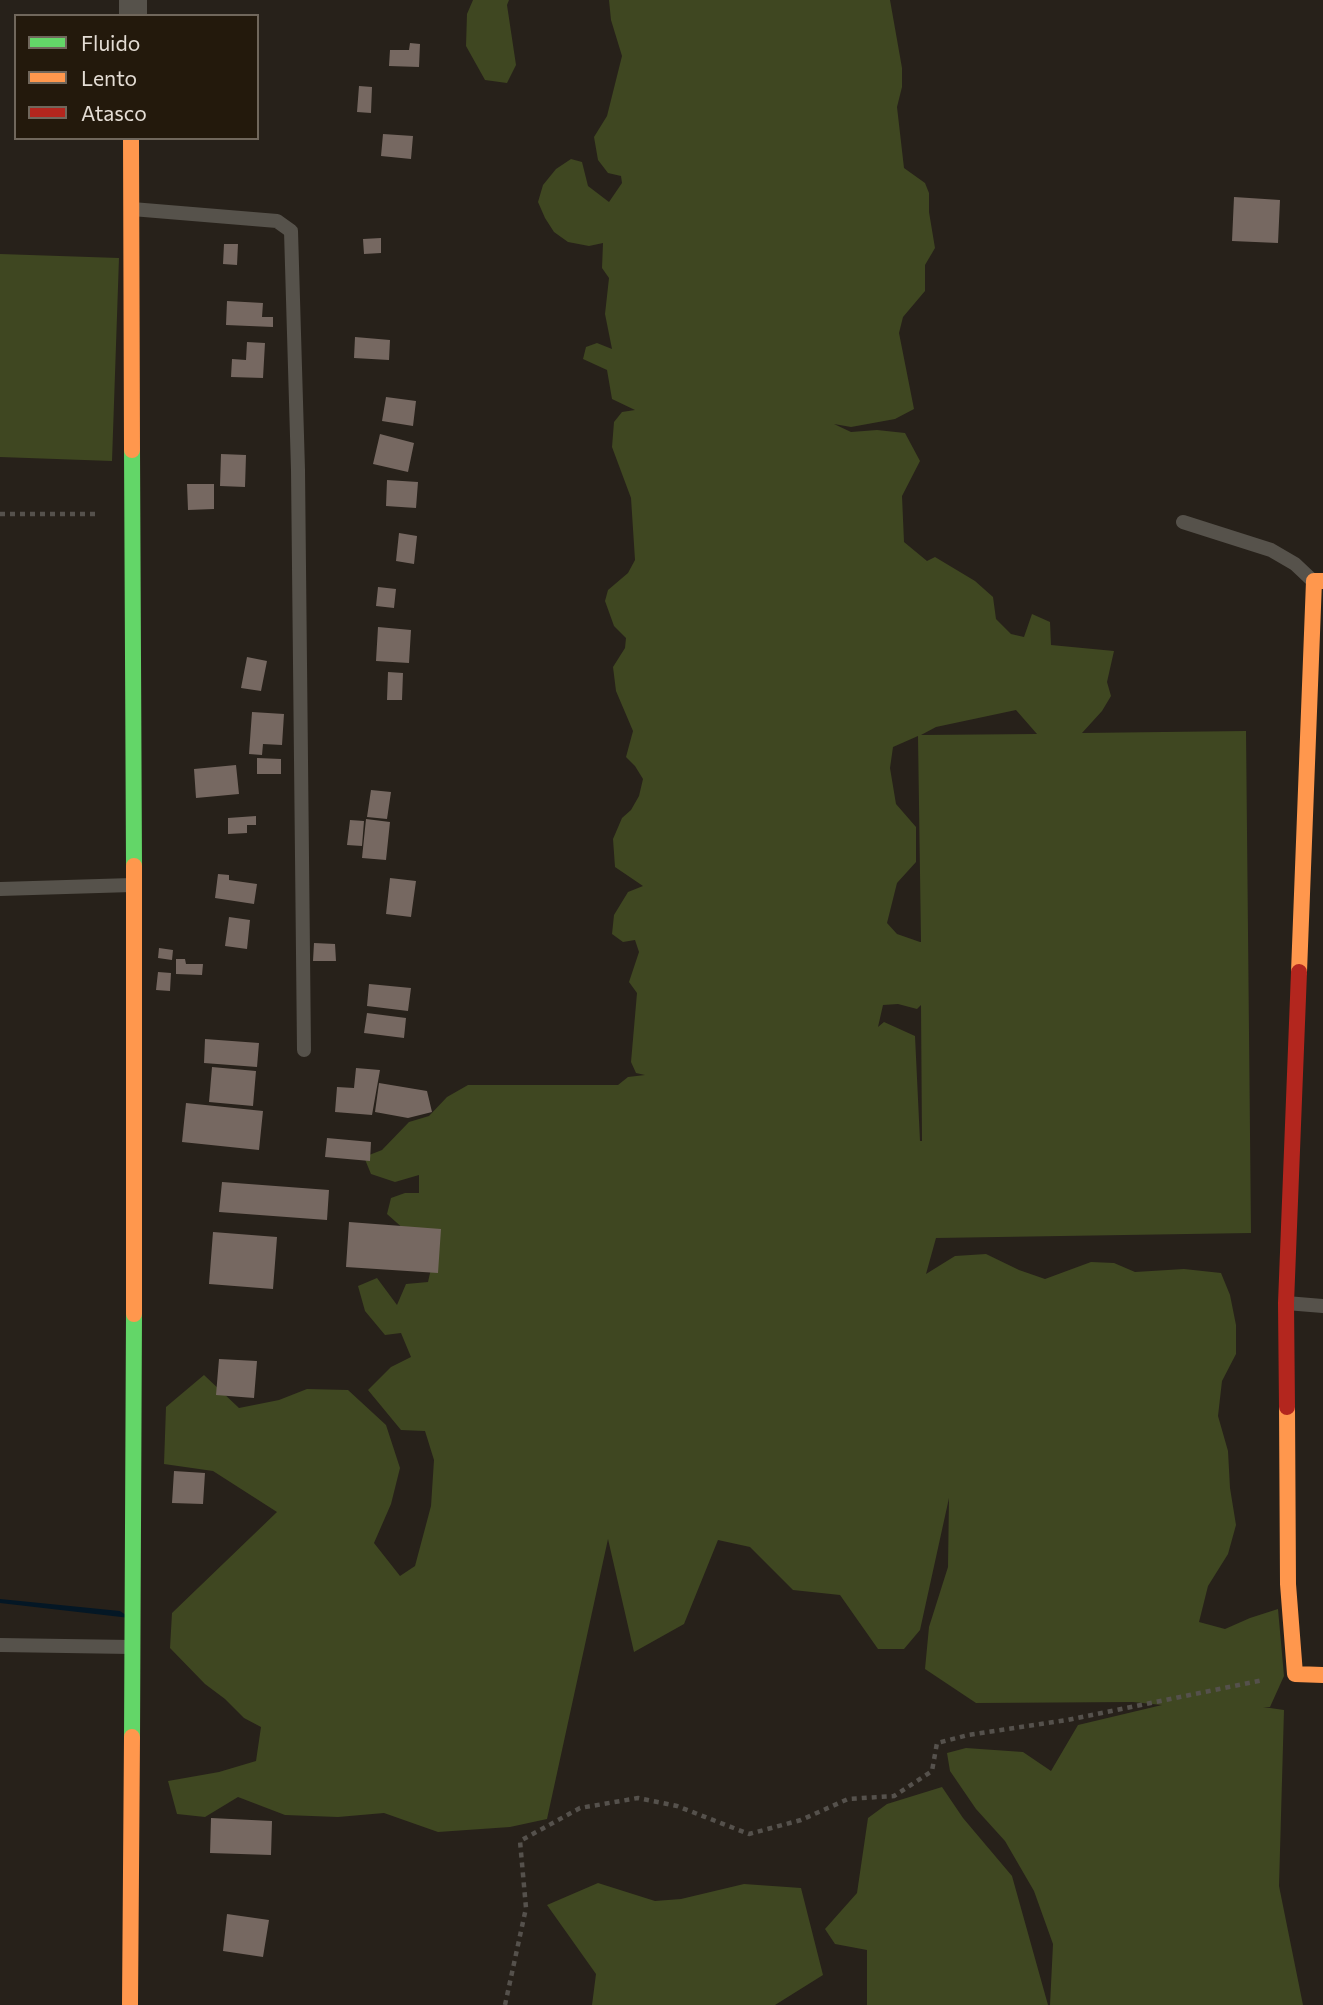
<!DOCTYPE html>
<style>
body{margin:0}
#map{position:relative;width:1323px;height:2005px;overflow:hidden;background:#27211a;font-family:Commissioner,sans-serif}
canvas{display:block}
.legend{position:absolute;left:14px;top:14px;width:245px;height:126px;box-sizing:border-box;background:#23190c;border:2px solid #70675c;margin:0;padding:9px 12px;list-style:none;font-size:21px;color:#e4ddd5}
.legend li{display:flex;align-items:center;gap:14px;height:35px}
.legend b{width:35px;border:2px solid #70675c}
</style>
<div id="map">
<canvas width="1323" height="2005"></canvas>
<ul class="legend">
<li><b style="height:9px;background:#63d668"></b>Fluido</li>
<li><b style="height:9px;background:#ff974d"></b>Lento</li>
<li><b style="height:9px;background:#b3261e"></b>Atasco</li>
</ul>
</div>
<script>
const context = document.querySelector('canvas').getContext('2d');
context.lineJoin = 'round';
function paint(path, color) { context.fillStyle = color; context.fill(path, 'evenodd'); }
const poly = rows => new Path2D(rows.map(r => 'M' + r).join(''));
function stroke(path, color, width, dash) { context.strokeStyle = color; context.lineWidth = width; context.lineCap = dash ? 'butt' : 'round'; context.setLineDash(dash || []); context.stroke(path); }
paint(poly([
 [473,0,509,0,507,5,516,65,507,83,485,80,466,46,467,14],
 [609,0,890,0,902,68,902,87,897,107,904,168,925,183,929,193,929,212,935,248,925,265,925,291,903,317,899,333,914,409,895,419,851,427,834,424,851,432,877,430,905,433,920,461,902,496,904,542,927,561,935,557,975,581,993,597,996,619,1011,634,1024,637,1032,614,1050,622,1051,645,1114,651,1107,682,1111,696,1102,711,1082,733,1246,731,1251,1233,936,1238,926,1274,955,1256,986,1254,1019,1270,1045,1279,1091,1262,1114,1263,1135,1272,1184,1269,1221,1273,1230,1295,1236,1325,1236,1354,1222,1381,1218,1416,1228,1451,1230,1488,1236,1525,1228,1554,1208,1586,1199,1622,1225,1629,1250,1618,1278,1609,1284,1676,1270,1707,1263,1707,1284,1710,1279,1886,1303,2005,1050,2005,1053,1944,1034,1891,1005,1841,976,1809,950,1771,947,1753,966,1748,1023,1752,1051,1771,1078,1725,1162,1705,1133,1702,976,1703,925,1669,929,1627,948,1567,949,1498,920,1630,904,1649,878,1649,840,1595,793,1590,750,1547,718,1540,684,1624,634,1652,608,1539,547,1819,510,1827,438,1832,384,1813,338,1817,285,1815,238,1797,205,1817,177,1814,168,1781,219,1772,256,1761,261,1727,244,1718,225,1699,205,1684,170,1648,172,1613,277,1512,213,1471,164,1464,166,1407,204,1375,239,1408,279,1400,307,1389,348,1390,386,1425,400,1468,391,1504,374,1543,400,1576,415,1566,431,1506,434,1460,425,1431,401,1430,368,1390,391,1367,411,1357,401,1333,385,1335,365,1311,358,1286,377,1278,397,1305,406,1284,428,1282,437,1242,405,1230,387,1214,391,1198,405,1193,419,1193,419,1175,395,1182,371,1174,364,1157,382,1150,409,1122,429,1116,447,1097,468,1085,618,1085,628,1077,645,1075,636,1073,631,1062,637,993,629,982,639,952,635,940,623,942,612,934,614,915,628,892,643,886,615,867,613,839,622,818,631,810,639,796,643,779,635,766,626,757,633,731,616,691,613,667,625,648,626,638,614,626,605,601,608,590,628,573,635,560,631,498,612,447,614,422,622,412,635,410,612,399,607,370,583,359,586,347,597,343,612,349,605,314,609,278,602,268,603,243,589,246,568,242,554,232,545,218,538,202,543,185,556,169,571,159,582,162,588,186,609,202,622,183,621,176,608,173,598,160,594,137,607,116,622,56,611,20],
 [1016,710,1037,734,921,735,936,727],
 [918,736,921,942,920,942,897,934,887,923,897,883,916,862,916,827,896,804,890,768,893,747],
 [898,1004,917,1009,921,1005,922,1141,920,1141,915,1036,884,1022,878,1027,883,1005],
 [0,254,119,258,112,461,0,457],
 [942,1787,963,1818,1012,1876,1048,2005,867,2005,867,1950,835,1944,825,1929,857,1893,868,1818,887,1804],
 [598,1883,655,1901,681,1899,744,1884,801,1888,823,1975,775,2005,592,2005,596,1974,547,1905]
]), '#3f4721');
paint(poly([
 [0,1599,120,1611,130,1618,0,1603]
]), '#041725');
paint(poly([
 [410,43,420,44,419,67,389,66,390,50,409,50],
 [359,86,372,87,371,113,357,112],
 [383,134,413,136,411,159,381,156],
 [1234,197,1280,200,1278,243,1232,241],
 [381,238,381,253,364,254,363,239],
 [224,244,238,244,237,265,223,264],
 [227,301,263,303,262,317,273,317,273,327,226,325],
 [355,337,390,340,389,360,354,358],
 [247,342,265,343,263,378,231,377,232,359,246,360],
 [386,397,416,401,413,426,382,421],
 [380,434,414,443,408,472,373,464],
 [221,454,246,455,245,487,220,486],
 [387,480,418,482,416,508,386,506],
 [187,484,214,484,214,509,188,510],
 [399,533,417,536,414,564,396,561],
 [378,587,396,589,394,608,376,606],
 [378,627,411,630,409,663,376,661],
 [247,657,267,661,261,691,241,688],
 [388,672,403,673,402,700,387,700],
 [252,712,284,714,282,745,263,744,262,755,249,754],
 [257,758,281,759,281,774,257,774],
 [236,765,239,794,196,798,194,769],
 [371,790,391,792,387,819,367,817],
 [256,816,256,825,247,825,247,833,228,834,228,818],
 [366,819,390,822,386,860,362,858],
 [350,820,364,821,362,846,347,845],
 [218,874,229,875,229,880,257,884,254,904,215,898],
 [390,878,416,881,411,917,386,914],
 [229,917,250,920,247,949,225,946],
 [314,943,335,944,336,961,313,961],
 [159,948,173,950,172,960,158,958],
 [176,959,185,959,186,964,203,964,202,975,176,974],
 [158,972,171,973,170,991,156,990],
 [369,984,411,988,408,1011,367,1006],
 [367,1013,406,1018,404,1038,364,1033],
 [205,1039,259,1043,257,1067,204,1063],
 [212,1067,256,1071,253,1106,209,1102],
 [356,1068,380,1070,372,1115,335,1112,337,1087,354,1088],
 [379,1083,427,1091,432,1112,408,1118,375,1112],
 [186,1103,263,1111,259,1150,182,1142],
 [327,1138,371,1142,370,1161,325,1157],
 [222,1182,329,1190,327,1220,219,1212],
 [349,1222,441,1229,438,1273,346,1267],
 [213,1232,277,1237,273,1289,209,1284],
 [219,1359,257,1361,254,1398,216,1395],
 [174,1471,205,1473,203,1504,172,1503],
 [211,1818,272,1821,271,1855,210,1853],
 [227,1914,269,1920,263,1957,223,1951]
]), '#766861');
stroke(poly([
 [0,514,99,514],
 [505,2005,526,1908,520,1841,580,1808,638,1798,677,1806,749,1834,801,1820,848,1799,894,1796,932,1771,937,1743,968,1735,1067,1720,1263,1680]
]), '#55514c', 4.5, [5, 5]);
stroke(poly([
 [132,209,277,221,291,231,298,470,304,1050],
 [1183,522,1271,550,1295,564,1313,581],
 [0,889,132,885],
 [1286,1303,1323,1306],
 [0,1645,131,1647]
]), '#56524b', 14);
stroke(poly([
 [133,16,133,0]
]), '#56524b', 28);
stroke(poly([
 [132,450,134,866],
 [132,1737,134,1314]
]), '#63d668', 16);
stroke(poly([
 [131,138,132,450],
 [134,866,134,1314],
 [1299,972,1314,581,1323,581],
 [1287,1407,1288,1584,1295,1674,1323,1675],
 [130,2005,132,1737]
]), '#ff974d', 16);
stroke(poly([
 [1287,1407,1286,1303,1299,972]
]), '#b3261e', 16);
</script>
